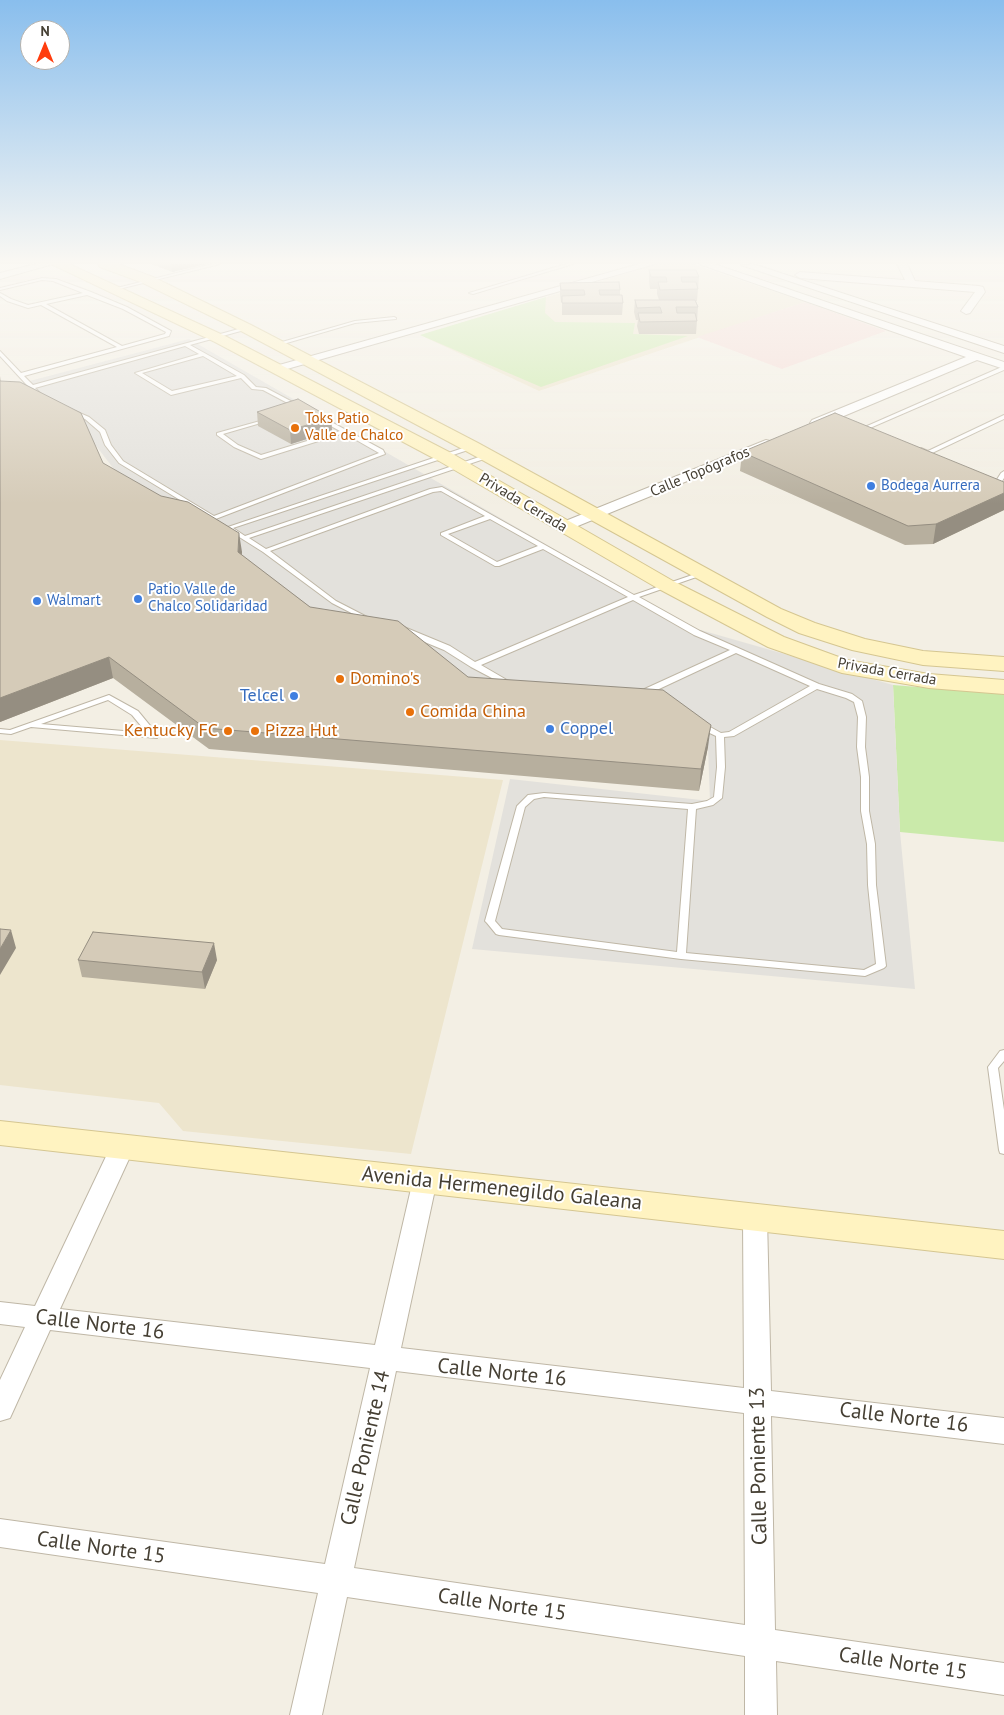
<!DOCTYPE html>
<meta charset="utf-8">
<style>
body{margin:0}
#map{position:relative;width:1004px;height:1715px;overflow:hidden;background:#f3efe4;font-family:"PT Sans",sans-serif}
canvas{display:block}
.north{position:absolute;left:20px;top:20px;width:50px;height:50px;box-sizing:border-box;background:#fff;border:1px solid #b5b2ad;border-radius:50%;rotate:0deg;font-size:14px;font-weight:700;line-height:20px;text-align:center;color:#453f33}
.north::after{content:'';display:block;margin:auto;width:18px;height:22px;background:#ff3d0e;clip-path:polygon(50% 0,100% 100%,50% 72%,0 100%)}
</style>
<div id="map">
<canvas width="1004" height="1715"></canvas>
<div class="north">N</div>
</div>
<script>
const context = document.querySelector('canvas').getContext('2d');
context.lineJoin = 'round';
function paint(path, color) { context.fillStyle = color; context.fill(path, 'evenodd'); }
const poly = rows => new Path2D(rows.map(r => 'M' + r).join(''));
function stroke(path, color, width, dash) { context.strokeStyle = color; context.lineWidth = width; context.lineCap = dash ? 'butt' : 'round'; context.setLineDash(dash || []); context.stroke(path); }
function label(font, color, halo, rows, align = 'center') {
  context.font = font + ' "PT Sans",sans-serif'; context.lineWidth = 4; context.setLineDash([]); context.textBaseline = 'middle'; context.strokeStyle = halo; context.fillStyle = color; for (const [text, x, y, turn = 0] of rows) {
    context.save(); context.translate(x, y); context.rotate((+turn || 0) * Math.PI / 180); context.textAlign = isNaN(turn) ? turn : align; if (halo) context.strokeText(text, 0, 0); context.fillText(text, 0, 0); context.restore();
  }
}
paint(poly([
 [657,264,693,264,805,302,539,391,420,335],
 [0,740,503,780,411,1154,183,1131,159,1103,0,1085]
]), '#ede5cd');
paint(poly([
 [805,302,886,331,782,369,697,337]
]), '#f5dbd6');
paint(poly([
 [546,297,545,313,555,322,635,323,633,334,688,336,541,387,420,335],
 [893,685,1004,694,1004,842,900,832]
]), '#caeaaa');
paint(poly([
 [189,339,690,627,893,685,900,832,915,989,472,949,510,779,710,801,708,747,468,698,312,627,123,481,84,430,3,388]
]), '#e3e1dc');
const lane = poly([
 [212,264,220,264,115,290,113,289,212,264],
 [566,264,573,264,473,294,469,293,566,264],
 [42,278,56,279,91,292,127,307,171,331,169,336,24,376,33,385,246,327,248,328,248,329,190,345,244,375,256,387,266,388,302,407,297,408,263,390,252,389,241,378,171,395,135,373,199,354,185,346,35,388,42,395,37,396,0,356,0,351,21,373,117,347,41,305,28,308,7,301,0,296,0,293,11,299,28,305,83,293,53,281,42,280,0,290,0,288,42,278],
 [87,295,123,309,166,332,165,334,122,346,46,304,87,295],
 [203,356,237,376,172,391,142,373,203,356],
 [394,317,396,318,396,319,355,323,280,345,275,344,355,321,394,317],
 [1004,366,1004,370,863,431,858,430,1004,366],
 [71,411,75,411,89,417,105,430,111,445,123,461,214,516,379,453,344,433,261,459,234,447,217,435,217,433,271,418,271,420,223,434,238,445,261,455,340,431,320,420,319,419,322,417,383,450,385,454,213,520,119,463,105,445,100,432,85,419,71,413,71,411],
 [1004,415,1004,419,930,454,926,454,918,450,921,448,928,451,1004,415],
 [472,445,475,447,474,448,233,528,245,536,488,454,491,456,490,457,249,538,266,549,430,489,442,487,634,595,701,572,705,572,705,574,639,597,700,631,819,684,852,694,862,701,866,717,865,747,869,777,869,811,875,844,876,885,886,966,884,968,865,976,681,959,499,935,496,934,487,923,485,921,517,806,528,795,544,793,692,804,707,801,714,797,717,767,716,736,697,727,696,725,697,723,703,723,721,733,729,732,810,686,736,653,644,696,638,696,637,694,638,692,730,650,694,635,633,600,481,665,512,683,513,685,509,687,471,667,444,650,398,631,398,627,404,627,450,646,475,662,628,597,543,549,499,566,495,566,441,535,441,533,485,516,441,491,433,492,270,551,336,601,369,618,369,620,367,621,332,603,263,552,225,528,472,445],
 [490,519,538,546,497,562,448,534,490,519],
 [817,689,846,698,854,702,858,717,857,747,861,777,861,811,867,844,868,885,876,964,864,970,686,953,696,809,713,805,722,798,725,767,724,737,734,736,817,689],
 [544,797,688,809,677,952,502,929,495,921,525,807,534,799,544,797],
 [1004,471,1004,478,997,489,992,490,991,489,1001,473,1004,471],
 [109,695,138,711,157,734,158,736,157,738,31,727,11,734,0,733,0,729,10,730,109,695],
 [108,700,132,715,147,733,41,724,108,700],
 [1004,1050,1004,1061,998,1068,1004,1110,1004,1154,1000,1153,999,1150,988,1067,1000,1051,1004,1050]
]);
const street = poly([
 [36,264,53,264,0,279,0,273,36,264],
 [639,264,655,264,280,371,272,371,270,369,272,367,639,264],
 [699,264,714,264,1004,362,1004,369,977,360,820,426,812,426,810,423,812,420,966,357,699,264],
 [753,264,1004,346,1004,353,741,265,753,264],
 [897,264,907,264,915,281,979,286,983,287,985,292,970,313,966,314,961,311,975,292,800,278,795,275,800,272,905,280,897,264],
 [766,440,770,441,772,444,770,447,568,530,563,531,556,527,558,524,766,440],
 [122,1139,130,1142,134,1148,60,1309,375,1345,413,1180,417,1173,425,1171,433,1173,437,1180,401,1348,744,1388,743,1217,746,1210,755,1207,764,1210,767,1217,771,1391,1004,1418,1004,1444,771,1416,775,1630,1004,1663,1004,1695,776,1661,777,1715,745,1715,745,1656,347,1597,322,1715,290,1715,318,1593,0,1547,0,1519,325,1564,370,1368,50,1330,10,1418,0,1421,0,1380,25,1327,0,1324,0,1302,35,1306,110,1148,114,1142,122,1139],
 [396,1371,744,1413,745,1625,354,1568,396,1371]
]);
const secondary = poly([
 [51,264,69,264,225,336,451,453,673,581,784,637,847,660,929,674,1004,680,1004,694,929,688,842,673,768,647,659,589,439,461,215,342,51,264],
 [98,264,118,264,153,277,251,325,478,443,781,609,815,623,865,639,923,651,1004,657,1004,671,923,665,852,650,799,633,767,617,466,451,241,331,143,283,100,267,98,264],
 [0,1121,1004,1231,1004,1259,0,1145,0,1121]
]);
stroke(lane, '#bfb7a6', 2);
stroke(street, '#bfb7a6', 2);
stroke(secondary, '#d5c691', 2);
paint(lane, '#fff');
paint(street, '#fff');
paint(secondary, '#fff3c1');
paint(poly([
 [152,264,206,264,172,272],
 [649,270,699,277,697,301,696,301,698,307,696,334,639,334,637,326,638,320,636,320,634,312,635,300,659,300,657,294,657,289,650,289,649,281],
 [560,283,620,290,620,295,623,303,622,315,562,315,562,302,561,302,560,294],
 [0,376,1,381,103,463,242,552,241,555,310,607,468,677,708,747,699,791,209,749,113,678,0,722],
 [257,412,331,418,332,431,291,444,258,426],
 [742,452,1004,482,1004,510,933,544,905,545,740,471],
 [78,960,217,960,205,989,82,977]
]), '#b7af9e');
paint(poly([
 [171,264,206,264,172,272],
 [331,418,332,431,291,444,290,430],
 [1004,493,1004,510,933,544,936,524],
 [239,533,242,552,240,572,238,552],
 [109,657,113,678,0,722,0,698],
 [711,725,708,747,699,791,701,769],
 [11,930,16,948,0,975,0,949],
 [214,943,217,960,205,989,202,972]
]), '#958e81');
const building = poly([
 [649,270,696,270,699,277,681,277,682,282,696,282,698,289,660,290,658,282,667,282,666,277,651,277,649,270],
 [619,282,620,290,599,290,600,295,622,295,623,303,562,303,562,296,585,295,584,290,561,290,560,283,619,282],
 [635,300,695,300,698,307,676,307,677,313,695,313,697,321,640,322,638,313,662,313,660,307,637,308,635,300],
 [0,381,20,382,81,413,103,463,161,496,188,502,239,533,238,552,310,607,398,621,468,677,663,690,711,725,701,769,205,728,109,657,0,698,0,381],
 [298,399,331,418,290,430,257,412,298,399],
 [835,413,1004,482,1004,493,936,524,908,526,742,452,835,413],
 [0,929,11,930,0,949,0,929],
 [93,932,214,943,202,972,78,960,93,932]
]);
paint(building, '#d5cbb8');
stroke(building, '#958e81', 1);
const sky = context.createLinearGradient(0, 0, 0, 504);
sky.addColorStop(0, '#89beed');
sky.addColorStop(0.52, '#faf8f3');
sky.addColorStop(1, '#faf8f300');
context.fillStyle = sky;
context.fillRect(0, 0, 1004, 504);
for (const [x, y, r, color] of [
 [295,428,5,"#e8710a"],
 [871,486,5,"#3f7fe0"],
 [138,599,5,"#3f7fe0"],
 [37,601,5,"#3f7fe0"],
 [340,679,5,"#e8710a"],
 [294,696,5,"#3f7fe0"],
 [410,712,5,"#e8710a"],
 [550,729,5,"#3f7fe0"],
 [228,731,5,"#e8710a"],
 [255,731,5,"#e8710a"]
]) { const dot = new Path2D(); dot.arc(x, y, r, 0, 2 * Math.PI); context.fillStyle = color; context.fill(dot); stroke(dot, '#fff', 2); }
label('15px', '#c56008', '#fff', [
 ["Toks Patio",305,419],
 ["Valle de Chalco",305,436]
], 'left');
label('15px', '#453f33', '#fff', [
 ["Calle Topógrafos",700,472,-23],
 ["Privada Cerrada",523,503,31],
 ["Privada Cerrada",887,672,10]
]);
label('15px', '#366cbe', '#fff', [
 ["Bodega Aurrera",881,486],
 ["Patio Valle de",148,590],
 ["Chalco Solidaridad",148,607],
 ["Walmart",47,601]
], 'left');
label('18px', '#c56008', '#fff', [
 ["Domino's",350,679],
 ["Comida China",420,712],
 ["Kentucky FC",218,731,"right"],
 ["Pizza Hut",265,731]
], 'left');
label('18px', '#366cbe', '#fff', [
 ["Telcel",284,696],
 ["Coppel",560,729,"left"]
], 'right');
label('21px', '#453f33', '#fff', [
 ["Avenida Hermenegildo Galeana",502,1189,6],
 ["Calle Norte 16",100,1325,7],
 ["Calle Norte 16",502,1373,6],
 ["Calle Norte 16",904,1418,7],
 ["Calle Poniente 14",366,1448,-77],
 ["Calle Poniente 13",759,1466,-91],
 ["Calle Norte 15",101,1548,8],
 ["Calle Norte 15",502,1605,8],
 ["Calle Norte 15",903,1664,8]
]);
</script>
